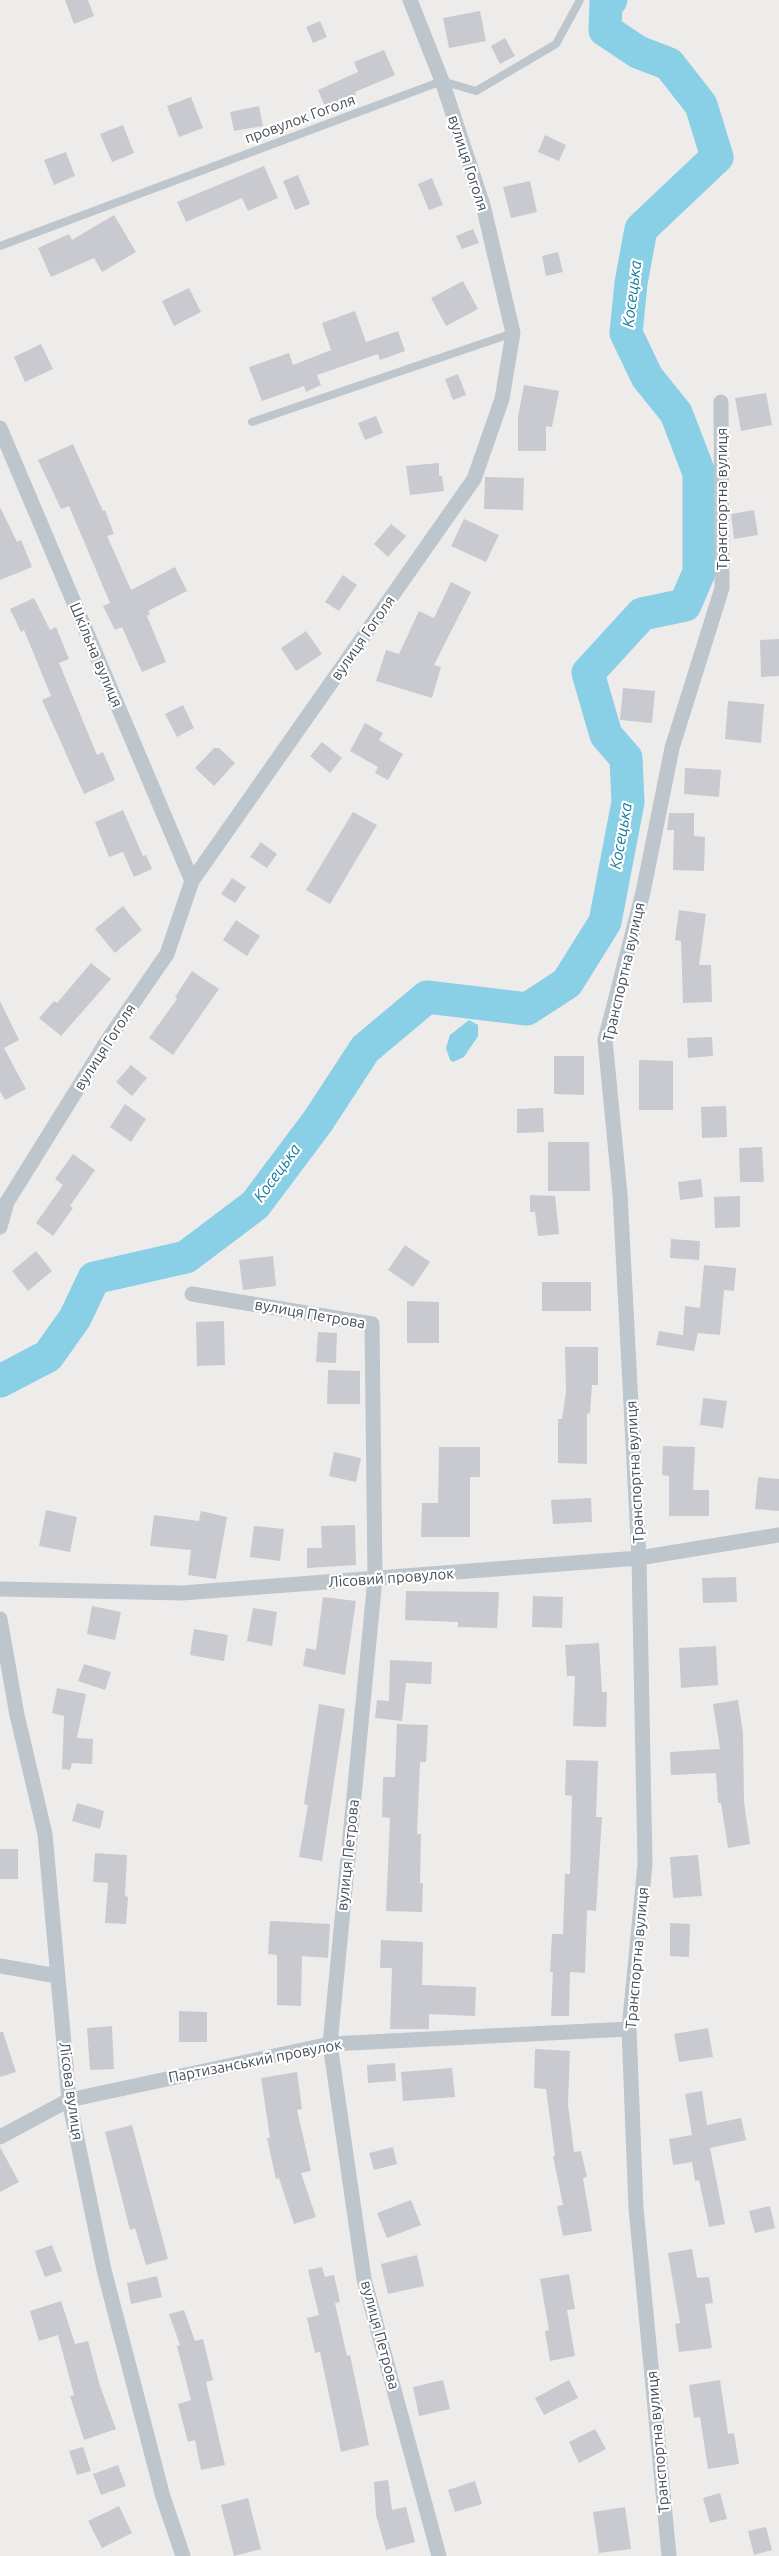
<!DOCTYPE html>
<meta charset="utf-8">
<style>
body{margin:0}
canvas{display:block;background:#eeebeb}
</style>
<canvas width="779" height="2556"></canvas>
<script>
const context = document.querySelector('canvas').getContext('2d');
context.lineJoin = 'round';
function paint(path, color) { context.fillStyle = color; context.fill(path, 'evenodd'); }
const poly = rows => new Path2D(rows.map(r => 'M' + r).join(''));
function stroke(path, color, width, dash) { context.strokeStyle = color; context.lineWidth = width; context.lineCap = dash ? 'butt' : 'round'; context.setLineDash(dash || []); context.stroke(path); }
function label(font, color, halo, rows, align = 'center') {
  context.font = font + ' Ubuntu,sans-serif'; context.lineWidth = 4.5; context.setLineDash([]); context.textBaseline = 'middle'; context.strokeStyle = halo; context.fillStyle = color; for (const [text, x, y, turn = 0] of rows) {
    context.save(); context.translate(x, y); context.rotate((+turn || 0) * Math.PI / 180); context.textAlign = isNaN(turn) ? turn : align; if (halo) context.strokeText(text, 0, 0); context.fillText(text, 0, 0); context.restore();
  }
}
paint(poly([
 [469,1020,478,1025,478,1036,464,1057,453,1062,450,1060,446,1048,450,1035]
]), '#89cfe6');
stroke(poly([
 [0,1381,48,1356,75,1318,94,1278,186,1257,255,1205,318,1121,365,1049,427,997,527,1009,567,983,605,922,628,802,626,758,606,735,588,673,642,614,685,605,699,572,699,473,676,413,647,377,626,333,631,283,641,229,717,157,701,105,669,64,638,52,605,30,606,2,611,0]
]), '#89cfe6', 33);
paint(poly([
 [65,0,88,0,94,16,74,24],
 [480,11,486,41,449,48,443,18],
 [320,21,327,37,313,43,306,27],
 [505,38,515,56,500,64,491,46],
 [384,50,395,75,355,92,356,95,326,109,318,90,358,72,354,62],
 [191,97,203,128,179,137,167,106],
 [259,106,263,126,234,131,230,112],
 [123,125,134,153,112,162,100,134],
 [545,135,566,145,559,161,538,152],
 [66,152,75,176,54,185,44,160],
 [264,166,278,198,248,211,242,198,186,222,177,202],
 [298,175,310,204,295,210,283,181],
 [432,178,443,205,429,210,418,184],
 [530,181,537,212,511,218,503,187],
 [114,215,136,252,102,272,94,258,51,277,38,248,69,234,72,240],
 [473,229,479,243,462,249,456,236],
 [558,252,563,272,546,276,542,256],
 [463,281,478,309,446,326,431,298],
 [189,288,201,312,174,326,162,301],
 [355,311,366,342,398,331,405,351,380,360,378,354,317,375,321,385,306,392,304,386,262,401,249,367,289,353,293,365,331,350,322,323],
 [41,344,53,369,25,382,14,357],
 [458,374,466,395,453,400,445,379],
 [524,385,559,391,552,427,546,426,546,451,518,451,518,417],
 [766,393,772,425,741,431,735,398],
 [376,416,383,433,365,440,358,423],
 [73,444,103,511,105,510,114,534,107,536,131,590,175,567,187,591,148,611,150,614,147,616,166,662,142,672,122,627,115,630,103,606,110,603,69,506,61,509,38,460],
 [439,463,439,476,442,476,444,491,410,495,406,466],
 [485,477,524,478,523,510,484,509],
 [0,507,17,542,21,540,32,567,0,580],
 [754,510,758,535,734,539,731,514],
 [464,519,499,535,486,562,451,546],
 [391,524,406,536,388,557,374,544],
 [343,575,357,585,339,611,325,602],
 [451,582,471,592,434,665,441,667,432,698,376,681,386,650,399,654,419,611,434,618],
 [34,598,50,630,56,627,69,659,59,663,97,755,103,752,115,780,84,794,42,700,51,696,24,630,21,632,10,609],
 [306,631,322,654,296,671,281,648],
 [779,639,779,676,761,677,760,640],
 [623,688,655,691,652,723,620,720],
 [728,701,764,704,761,743,725,739],
 [183,705,194,728,177,737,165,714],
 [365,723,383,733,379,740,403,754,388,780,375,773,378,767,350,751],
 [322,742,342,758,330,773,310,756],
 [214,748,219,748,235,763,214,786,195,768],
 [685,768,721,770,719,797,684,794],
 [123,810,143,856,146,855,152,869,134,877,123,852,109,857,95,822],
 [353,812,377,825,330,904,306,890],
 [669,813,694,813,694,836,705,837,704,871,673,870,674,830,667,830],
 [261,842,277,854,267,868,250,857],
 [232,878,246,887,235,903,221,894],
 [123,906,142,930,115,953,95,929],
 [679,910,706,914,699,965,711,965,712,1002,683,1003,681,941,675,940],
 [236,920,260,936,247,956,223,940],
 [91,963,111,979,61,1036,39,1018,54,1001,57,1003],
 [192,971,219,989,173,1055,149,1038,177,999,175,997],
 [0,1001,19,1040,4,1048,26,1089,5,1100,0,1091],
 [712,1037,713,1056,688,1058,687,1038],
 [554,1056,584,1056,584,1095,554,1094],
 [639,1060,673,1061,673,1110,639,1110],
 [131,1065,147,1078,132,1096,116,1082],
 [125,1104,146,1119,131,1142,110,1127],
 [726,1106,727,1137,702,1138,701,1107],
 [543,1108,544,1132,517,1133,517,1109],
 [548,1142,589,1142,590,1191,548,1191],
 [762,1147,764,1182,740,1182,739,1148],
 [73,1154,95,1170,70,1206,73,1208,53,1236,36,1223,63,1185,55,1179],
 [701,1179,703,1197,680,1200,678,1182],
 [530,1195,555,1196,559,1234,538,1236,535,1212,530,1212],
 [740,1196,740,1227,715,1228,714,1197],
 [671,1239,700,1241,699,1260,670,1258],
 [405,1245,430,1262,413,1287,388,1270],
 [36,1251,52,1271,28,1291,12,1271],
 [273,1256,276,1286,243,1290,239,1260],
 [704,1265,736,1268,734,1291,724,1290,720,1335,698,1333,694,1351,656,1345,659,1331,683,1335,685,1306,700,1308],
 [542,1282,591,1282,591,1311,542,1311],
 [407,1301,439,1302,439,1343,407,1343],
 [224,1321,225,1365,197,1366,196,1322],
 [318,1332,337,1333,336,1363,316,1362],
 [565,1347,598,1347,598,1385,592,1385,590,1414,587,1413,587,1464,558,1463,558,1419,562,1419,566,1392],
 [328,1370,360,1371,360,1404,327,1404],
 [703,1398,727,1401,723,1428,700,1425],
 [663,1446,695,1447,693,1490,709,1490,709,1516,669,1516,669,1476,662,1475],
 [439,1447,480,1447,480,1477,470,1477,470,1537,421,1537,422,1503,438,1503],
 [334,1452,361,1458,356,1482,329,1476],
 [758,1477,779,1479,779,1511,755,1509],
 [591,1498,592,1522,553,1524,551,1500],
 [46,1510,77,1517,70,1552,39,1546],
 [201,1511,227,1517,216,1579,188,1575,191,1550,150,1546,154,1515,199,1521],
 [355,1525,356,1565,307,1568,307,1548,322,1548,321,1526],
 [254,1526,284,1529,280,1561,250,1557],
 [736,1577,737,1602,703,1603,702,1578],
 [406,1591,499,1592,497,1628,458,1627,458,1622,405,1620],
 [533,1596,563,1597,562,1628,532,1627],
 [323,1597,356,1601,345,1675,303,1666,306,1648,316,1650],
 [92,1606,121,1612,115,1640,87,1634],
 [253,1608,277,1612,272,1646,247,1641],
 [194,1629,228,1635,224,1661,190,1655],
 [599,1643,602,1692,607,1692,606,1727,573,1726,575,1676,567,1676,565,1645],
 [716,1646,718,1685,681,1688,679,1648],
 [390,1660,432,1662,431,1684,406,1683,402,1721,375,1718,377,1700,389,1701],
 [84,1664,111,1672,105,1690,78,1681],
 [57,1688,86,1694,77,1738,93,1739,92,1764,72,1763,70,1770,62,1769,64,1716,52,1713],
 [738,1700,743,1733,744,1802,750,1844,728,1848,721,1803,718,1803,716,1773,671,1775,670,1752,720,1749,713,1704],
 [319,1704,345,1709,322,1861,299,1857,308,1805,304,1804],
 [397,1724,428,1725,426,1762,420,1762,417,1834,421,1834,420,1883,423,1883,422,1912,386,1911,390,1818,382,1817,383,1777,395,1777],
 [566,1760,598,1761,596,1817,602,1817,596,1911,587,1910,585,1973,570,1972,569,2016,551,2016,553,1972,550,1972,552,1934,563,1934,565,1874,570,1874,572,1796,565,1795],
 [77,1803,104,1811,100,1829,72,1821],
 [0,1849,18,1849,18,1879,0,1879],
 [95,1853,127,1855,125,1896,128,1897,126,1924,105,1923,108,1883,93,1882],
 [698,1855,702,1896,673,1898,670,1857],
 [270,1921,330,1924,328,1958,302,1956,301,2006,277,2005,277,1955,268,1954],
 [670,1923,690,1924,689,1957,670,1956],
 [381,1940,423,1942,422,1985,476,1987,475,2016,429,2014,429,2029,390,2029,392,1968,380,1968],
 [179,2011,207,2012,207,2042,179,2042],
 [112,2026,114,2069,90,2070,87,2028],
 [708,2028,713,2057,679,2062,674,2034],
 [0,2032,3,2032,16,2072,0,2077],
 [535,2049,570,2051,568,2104,574,2152,581,2151,587,2177,583,2178,592,2231,563,2236,557,2206,563,2205,553,2156,555,2156,546,2089,534,2088],
 [395,2063,396,2081,368,2083,367,2065],
 [452,2068,455,2097,403,2101,401,2072],
 [297,2072,302,2109,297,2110,311,2171,301,2173,316,2217,294,2224,279,2178,276,2179,267,2138,270,2138,261,2078],
 [702,2091,707,2125,741,2118,746,2140,710,2148,725,2224,709,2227,699,2180,695,2181,692,2162,673,2165,669,2139,692,2135,685,2094],
 [132,2125,168,2259,146,2265,135,2228,130,2230,105,2132],
 [0,2147,19,2182,0,2192],
 [393,2147,397,2164,374,2170,369,2153],
 [411,2200,421,2225,387,2238,377,2213],
 [770,2206,775,2228,755,2233,749,2211],
 [52,2245,62,2271,45,2277,35,2251],
 [692,2249,697,2278,709,2277,713,2303,705,2304,712,2348,679,2352,675,2324,680,2323,668,2253],
 [417,2255,424,2286,388,2294,381,2264],
 [322,2267,325,2277,334,2275,340,2302,335,2303,347,2356,350,2355,369,2445,341,2452,320,2352,315,2353,307,2318,319,2315,308,2270],
 [569,2274,575,2309,567,2310,575,2356,550,2361,545,2331,549,2330,540,2279],
 [157,2276,162,2297,131,2304,127,2283],
 [61,2301,75,2344,88,2341,100,2386,116,2429,84,2440,70,2396,74,2395,58,2335,39,2341,30,2311],
 [184,2310,195,2341,203,2339,213,2380,206,2382,225,2465,201,2470,195,2440,188,2442,178,2404,191,2400,177,2346,180,2345,169,2314],
 [443,2380,450,2409,419,2416,413,2387],
 [569,2380,578,2398,544,2415,535,2398],
 [720,2380,728,2434,734,2433,739,2464,708,2469,700,2417,694,2418,689,2385],
 [595,2429,606,2449,579,2463,569,2442],
 [83,2447,91,2471,77,2475,69,2451],
 [118,2465,126,2486,101,2495,93,2474],
 [388,2480,392,2510,406,2507,415,2542,386,2550,376,2515,374,2482],
 [475,2481,482,2504,455,2512,448,2490],
 [720,2493,727,2519,710,2523,703,2498],
 [248,2498,261,2549,234,2556,221,2505],
 [119,2506,132,2533,102,2548,88,2521],
 [625,2507,631,2549,599,2553,593,2512],
 [766,2527,772,2550,754,2555,748,2531]
]), '#c8cad0');
stroke(poly([
 [0,246,442,81,476,91,556,44,580,0],
 [252,422,513,333]
]), '#bdc5cd', 8);
stroke(poly([
 [0,428,192,881],
 [0,1227,7,1202,109,1038,167,954,192,881,474,479,502,399,513,333,483,205,442,81,410,0],
 [192,1294,372,1324,375,1579,330,2044,364,2279,439,2556],
 [0,1589,182,1593,639,1558,779,1535],
 [0,1619,17,1715,45,1834,69,2100,104,2270,163,2497,183,2556],
 [0,1966,57,1976],
 [0,2137,69,2100,330,2044,629,2029],
 [669,2556,636,2208,629,2029,645,1864,639,1558,620,1194,605,1040,643,892,672,748,722,588,721,402]
]), '#bdc5cd', 15);
label('15px', '#454e57', '#fff', [
 ["провулок Гоголя",300,119,-20],
 ["вулиця Гоголя",468,163,72],
 ["Транспортна вулиця",722,499,-90],
 ["вулиця Гоголя",363,638,-55],
 ["Шкільна вулиця",96,655,67],
 ["Транспортна вулиця",624,972,-77],
 ["вулиця Гоголя",105,1047,-57],
 ["вулиця Петрова",310,1314,10],
 ["Транспортна вулиця",635,1472,-93],
 ["Лісовий провулок",391,1578,-4],
 ["вулиця Петрова",348,1855,-84],
 ["Транспортна вулиця",637,1958,-85],
 ["Партизанський провулок",255,2061,-11],
 ["Лісова вулиця",71,2091,82],
 ["вулиця Петрова",380,2335,75],
 ["Транспортна вулиця",658,2442,-95]
]);
label('italic 16px', '#137b9c', '#fff', [
 ["Косецька",632,294,-83],
 ["Косецька",621,836,-80],
 ["Косецька",277,1173,-54]
]);
</script>
